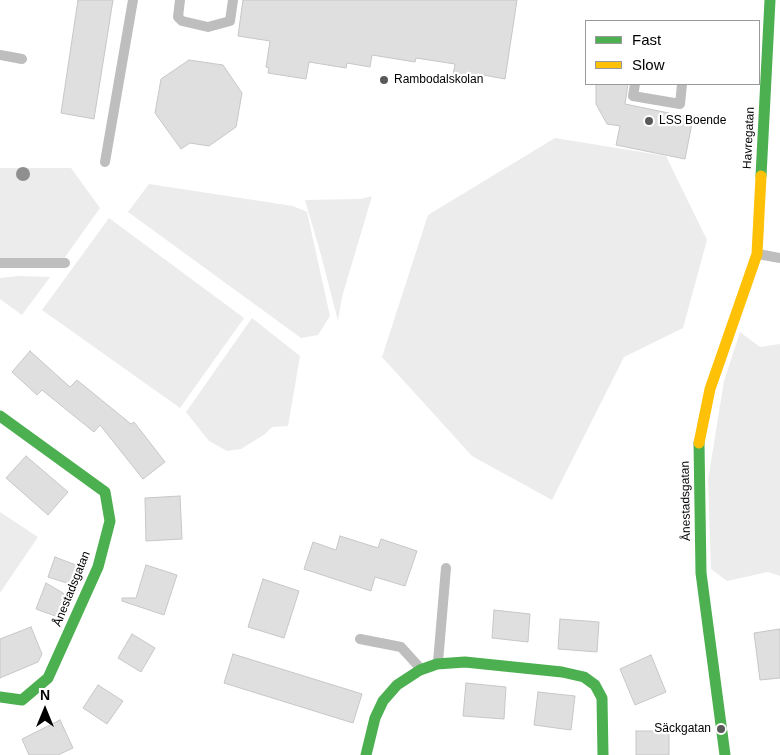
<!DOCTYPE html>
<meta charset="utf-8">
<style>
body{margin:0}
#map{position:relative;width:780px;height:755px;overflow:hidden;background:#fff;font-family:Arial,sans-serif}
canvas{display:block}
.legend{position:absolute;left:585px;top:20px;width:175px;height:65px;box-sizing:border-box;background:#fff;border:1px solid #999;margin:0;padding:6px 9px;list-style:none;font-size:15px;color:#000}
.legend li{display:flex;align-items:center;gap:10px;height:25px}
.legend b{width:25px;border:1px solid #999}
.north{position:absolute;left:20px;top:685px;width:50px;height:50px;-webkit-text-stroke:4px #fff;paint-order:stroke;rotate:0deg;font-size:14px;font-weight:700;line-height:20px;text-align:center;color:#000}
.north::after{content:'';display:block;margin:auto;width:18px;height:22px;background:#000;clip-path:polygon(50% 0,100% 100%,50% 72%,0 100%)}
</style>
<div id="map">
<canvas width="780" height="755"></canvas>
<ul class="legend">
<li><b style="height:6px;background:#4caf50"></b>Fast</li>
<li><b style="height:6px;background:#ffc107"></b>Slow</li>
</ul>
<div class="north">N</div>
</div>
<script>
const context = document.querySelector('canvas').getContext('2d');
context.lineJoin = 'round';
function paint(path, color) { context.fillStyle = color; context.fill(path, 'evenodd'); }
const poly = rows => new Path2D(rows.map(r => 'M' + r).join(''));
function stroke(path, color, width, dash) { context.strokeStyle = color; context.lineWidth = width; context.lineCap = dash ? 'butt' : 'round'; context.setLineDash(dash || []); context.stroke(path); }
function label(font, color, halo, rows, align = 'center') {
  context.font = font + ' Arial,sans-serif'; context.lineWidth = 4.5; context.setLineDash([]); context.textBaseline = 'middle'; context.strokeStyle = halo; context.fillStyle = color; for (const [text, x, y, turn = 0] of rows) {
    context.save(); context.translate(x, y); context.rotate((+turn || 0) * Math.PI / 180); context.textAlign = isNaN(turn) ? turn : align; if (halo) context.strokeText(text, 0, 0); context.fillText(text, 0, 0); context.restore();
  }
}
paint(poly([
 [555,138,666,156,707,240,683,328,624,357,552,500,472,456,382,357,428,215],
 [0,168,71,168,100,208,63,260,0,259],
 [149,184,293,206,307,212,330,316,318,335,301,338,128,212],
 [372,196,342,297,338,321,321,255,305,200,361,199],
 [109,218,244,318,180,408,42,310],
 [18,276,50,277,22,315,0,299,0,278],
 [252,318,300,356,288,426,272,427,265,434,241,449,227,451,209,441,186,412],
 [740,332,760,347,780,344,780,576,768,572,727,581,711,569,708,480,724,381],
 [0,512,38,537,0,593]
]), '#ececec');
const building = poly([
 [78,0,113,0,94,119,61,113,78,0],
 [243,0,517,0,505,79,483,75,482,79,453,75,455,64,416,58,415,62,372,55,370,67,347,63,346,68,309,62,306,79,268,73,269,68,266,67,270,41,238,36,243,0],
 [189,60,223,65,242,93,236,127,209,146,190,143,181,149,155,113,161,79,189,60],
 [596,84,628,84,625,104,693,118,685,159,616,145,620,126,607,124,596,104,596,84],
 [30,351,70,387,77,380,131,424,134,422,165,462,143,479,100,425,94,432,42,390,37,395,12,372,30,351],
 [26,456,68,492,48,515,6,478,26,456],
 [180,496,182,539,146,541,145,498,180,496],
 [340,536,378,548,381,539,417,551,405,586,375,577,371,591,304,569,313,542,336,550,340,536],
 [55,557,81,567,73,585,48,577,55,557],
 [146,565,177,575,164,615,122,601,122,598,136,598,146,565],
 [263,579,299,591,284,638,248,627,263,579],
 [46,583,68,596,58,617,36,609,46,583],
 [494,610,530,614,528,642,492,638,494,610],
 [560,619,599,622,597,652,558,649,560,619],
 [31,627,42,654,38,662,0,678,0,639,31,627],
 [780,629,780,678,760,680,754,633,780,629],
 [132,634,155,648,141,672,118,658,132,634],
 [233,654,362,694,353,723,224,683,233,654],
 [651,655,666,692,635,705,620,669,651,655],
 [466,683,506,687,504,719,463,716,466,683],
 [98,685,123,701,107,724,83,708,98,685],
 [538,692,575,696,571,730,534,725,538,692],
 [60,720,73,748,58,755,29,755,22,739,60,720],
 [636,731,669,731,669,755,636,755,636,731]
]);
paint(building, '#dfdfdf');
stroke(building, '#c7c7c7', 1);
stroke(poly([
 [180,0,178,17,182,21,208,27,230,21,233,0],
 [0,55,22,59],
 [635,84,633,96,680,104,682,84],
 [105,162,133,0],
 [758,254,780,258],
 [0,263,65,263],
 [360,639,401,647,421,669],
 [438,662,446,568]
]), '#bebebe', 10);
stroke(poly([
 [761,176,770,0],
 [0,416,105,492,110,521,98,567,48,678,22,700,0,697],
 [699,443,701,573,725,755],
 [366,755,375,718,383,701,397,685,420,670,437,664,465,662,562,672,584,677,595,685,602,698,603,755]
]), '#4caf50', 11);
stroke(poly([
 [699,443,710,389,757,254,761,176]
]), '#ffc107', 11);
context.fillStyle = '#8f8f8f';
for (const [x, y] of [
 [23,174]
]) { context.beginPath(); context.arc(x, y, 7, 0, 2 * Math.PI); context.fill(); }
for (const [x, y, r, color] of [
 [384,80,5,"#595959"],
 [649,121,5,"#595959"],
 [721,729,5,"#595959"]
]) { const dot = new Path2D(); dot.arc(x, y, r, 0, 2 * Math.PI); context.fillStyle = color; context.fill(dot); stroke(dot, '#fff', 2); }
label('12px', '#000', '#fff', [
 ["Rambodalskolan",394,80],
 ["LSS Boende",659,121],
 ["Säckgatan",711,729,"right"]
], 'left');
label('12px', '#000', '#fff', [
 ["Havregatan",749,138,-87],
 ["Ånestadsgatan",686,501,-91],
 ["Ånestadsgatan",72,589,-68]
]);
</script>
